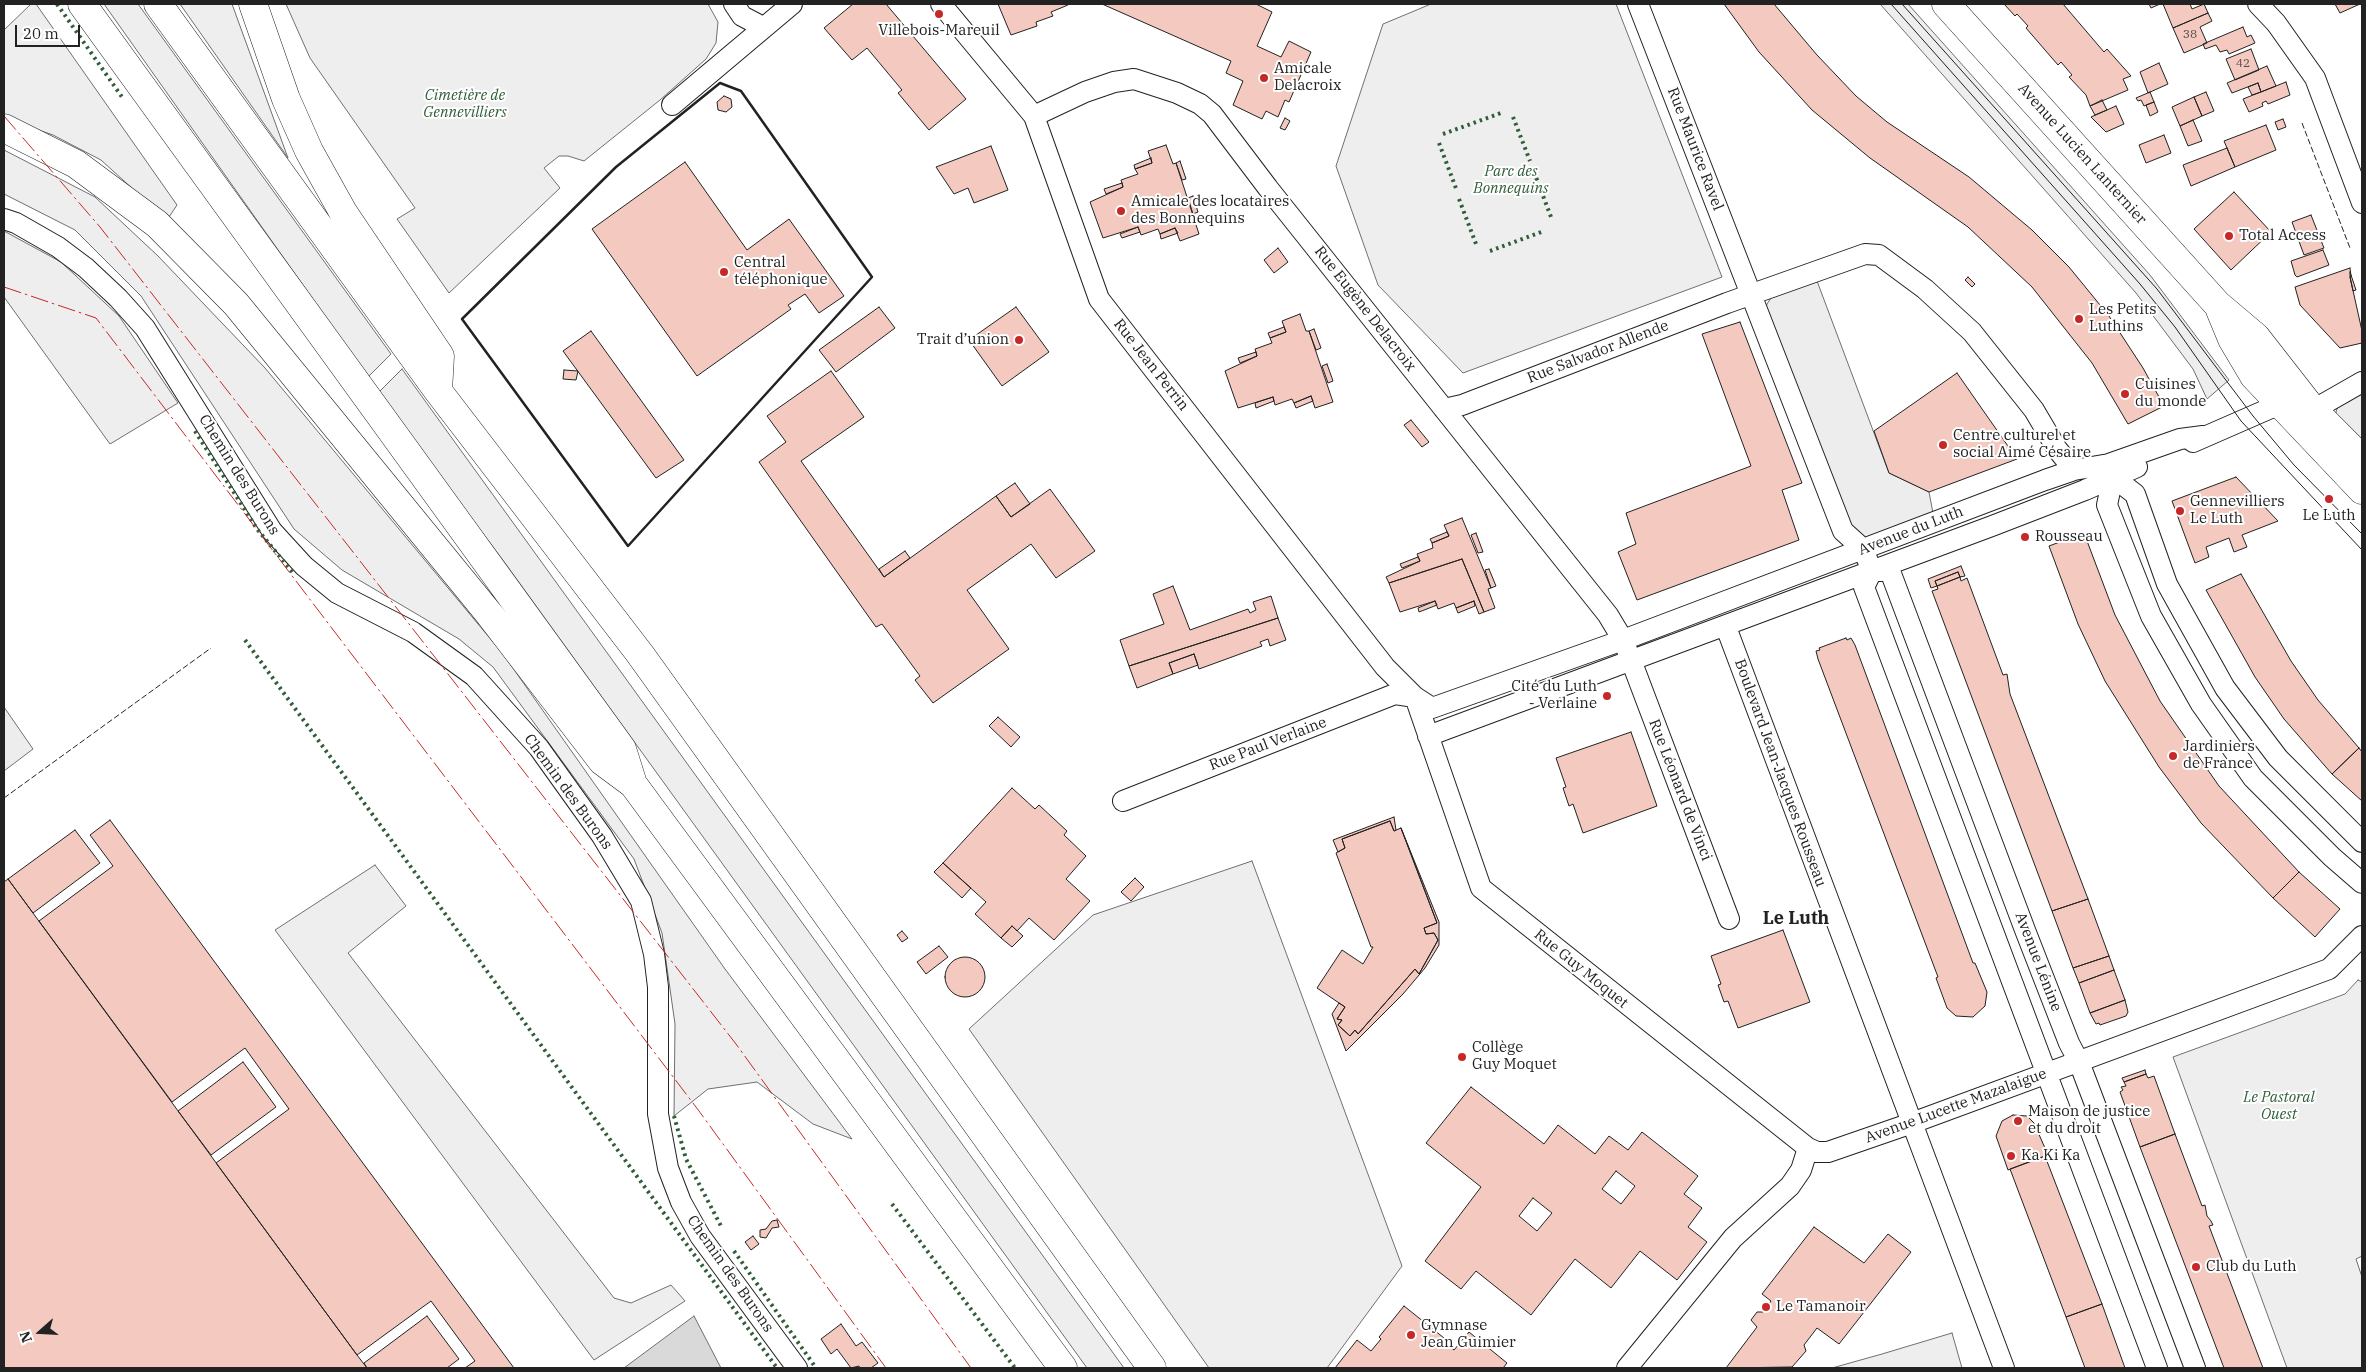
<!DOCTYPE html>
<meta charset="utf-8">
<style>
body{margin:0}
#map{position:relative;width:2366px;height:1372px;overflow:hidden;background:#fff;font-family:"IBM Plex Serif",serif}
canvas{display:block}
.frame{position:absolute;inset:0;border:5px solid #222;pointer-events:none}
.north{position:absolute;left:15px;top:1307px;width:50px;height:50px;-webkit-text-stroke:4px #fff;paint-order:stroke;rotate:251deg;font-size:14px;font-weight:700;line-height:20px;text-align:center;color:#222}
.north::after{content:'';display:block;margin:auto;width:18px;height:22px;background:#222;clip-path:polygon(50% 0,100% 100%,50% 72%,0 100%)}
.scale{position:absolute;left:15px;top:25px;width:65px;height:22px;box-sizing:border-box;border:2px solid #222;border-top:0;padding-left:6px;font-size:15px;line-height:18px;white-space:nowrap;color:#222;-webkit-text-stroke:4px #fff;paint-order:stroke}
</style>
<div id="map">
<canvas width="2366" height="1372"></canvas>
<div class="frame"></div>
<div class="north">N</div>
<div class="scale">20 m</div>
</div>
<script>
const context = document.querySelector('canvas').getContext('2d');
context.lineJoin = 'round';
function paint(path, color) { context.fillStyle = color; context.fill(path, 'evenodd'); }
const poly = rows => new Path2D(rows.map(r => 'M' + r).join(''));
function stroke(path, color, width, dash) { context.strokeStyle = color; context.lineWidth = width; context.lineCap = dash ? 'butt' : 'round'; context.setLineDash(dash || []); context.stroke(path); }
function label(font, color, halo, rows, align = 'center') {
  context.font = font + ' "IBM Plex Serif",serif'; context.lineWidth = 4; context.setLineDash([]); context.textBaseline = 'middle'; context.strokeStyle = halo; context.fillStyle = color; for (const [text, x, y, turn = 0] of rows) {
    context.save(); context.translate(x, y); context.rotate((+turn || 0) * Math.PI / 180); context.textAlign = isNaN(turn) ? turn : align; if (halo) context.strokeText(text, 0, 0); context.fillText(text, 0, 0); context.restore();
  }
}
const green = poly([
 [31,4,36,4,177,205,167,220,101,160,53,135,4,118,4,30,31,4],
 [104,4,138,4,391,354,368,377,104,4],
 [180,4,232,4,288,158,225,68,180,4],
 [286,4,708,4,718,22,716,43,706,59,660,100,584,161,568,156,559,156,544,168,560,188,449,293,397,219,415,208,310,58,286,4],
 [1431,4,1616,4,1722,277,1463,373,1378,285,1336,166,1383,24,1431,4],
 [1880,4,1908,4,2150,275,2229,380,2207,399,2193,369,2136,293,1880,4],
 [4,150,95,197,158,256,265,368,503,654,725,969,852,1139,813,1124,757,1082,708,1089,674,1116,675,1024,662,933,634,859,493,667,459,639,342,570,294,529,141,296,75,230,4,194,4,150],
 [4,231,61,262,119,316,178,403,110,444,4,297,4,231],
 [402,369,1124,1368,1087,1368,505,563,378,393,402,369],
 [1252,861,1402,1266,1327,1368,1209,1368,969,1029,1093,915,1252,861],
 [375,865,406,906,348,953,614,1298,631,1303,671,1285,685,1301,594,1360,275,930,375,865],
 [2358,980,2362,982,2362,1256,2356,1259,2362,1277,2362,1368,2287,1368,2173,1057,2345,994,2358,980],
 [1952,1333,1962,1368,1832,1368,1882,1354,1952,1333]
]);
paint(green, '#eee');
stroke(green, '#6f6f6f', 1);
const parking = poly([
 [1817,281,1889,473,1929,492,1933,513,1865,541,1849,528,1765,312,1767,304,1773,295,1817,281],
 [2362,392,2362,447,2337,419,2336,412,2338,405,2362,392],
 [4,707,33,749,4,771,4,707]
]);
paint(parking, '#ededed');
stroke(parking, '#6f6f6f', 1);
const water = poly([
 [694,1316,721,1368,624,1368,694,1316]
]);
paint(water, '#d9d9d9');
stroke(water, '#6f6f6f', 1);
const building = poly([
 [853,4,886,4,966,99,929,130,898,93,902,90,867,48,852,60,824,28,853,4],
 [998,4,1067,4,1068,5,1051,12,1053,16,1036,22,1037,26,1011,35,998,4],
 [1102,4,1256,4,1272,12,1257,46,1281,57,1289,41,1311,52,1289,102,1285,100,1278,117,1266,111,1262,119,1233,105,1243,81,1226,73,1231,61,1102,4],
 [1724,4,1774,4,1817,55,1856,96,1887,122,1969,177,2032,230,2069,267,2109,316,2143,368,2164,406,2128,424,2092,363,2032,287,1968,227,1870,158,1812,110,1759,52,1724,4],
 [2004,4,2063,4,2104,52,2107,49,2131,76,2123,79,2128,90,2090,106,2086,95,2069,77,2072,75,2061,62,2058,65,2026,28,2028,26,2017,14,2015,16,2004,4],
 [2149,4,2160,4,2151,8,2149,4],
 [2163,4,2190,4,2192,9,2204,4,2208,13,2173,28,2163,4],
 [2335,4,2360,4,2340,13,2335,4],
 [2208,13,2212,21,2200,27,2207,43,2184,53,2173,28,2208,13],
 [2243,27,2247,37,2251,35,2255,43,2229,54,2227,50,2220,52,2216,45,2205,49,2203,44,2243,27],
 [2251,49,2259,70,2235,80,2226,59,2251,49],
 [2159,63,2168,84,2148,93,2140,72,2159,63],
 [2267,66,2276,86,2261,92,2258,83,2232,93,2227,83,2267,66],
 [2286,82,2290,95,2268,104,2266,101,2262,103,2263,106,2249,112,2243,99,2286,82],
 [2258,83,2261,92,2252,95,2248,87,2258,83],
 [2150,92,2154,102,2144,106,2141,100,2138,101,2136,98,2150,92],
 [2206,92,2214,111,2202,116,2194,97,2206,92],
 [724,96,731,99,732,107,726,112,718,110,717,102,724,96],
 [2194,97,2202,116,2180,126,2172,107,2194,97],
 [2102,100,2107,110,2095,115,2090,106,2102,100],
 [2154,102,2158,112,2150,116,2146,105,2154,102],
 [2116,106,2124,124,2106,132,2091,117,2116,106],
 [1285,118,1290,121,1285,130,1280,128,1285,118],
 [2283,119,2286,127,2278,130,2275,122,2283,119],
 [2193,120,2202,141,2188,146,2180,126,2193,120],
 [2266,125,2276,150,2235,167,2224,141,2266,125],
 [2164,135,2171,153,2146,163,2139,145,2164,135],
 [1166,145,1173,164,1176,163,1199,234,1180,241,1175,228,1160,234,1158,229,1141,235,1138,227,1103,238,1090,202,1123,187,1121,180,1138,174,1135,169,1152,163,1148,151,1166,145],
 [991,146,1008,190,974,203,968,188,954,194,936,167,991,146],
 [2227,148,2235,167,2191,186,2183,165,2227,148],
 [1151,158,1152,163,1135,169,1134,165,1151,158],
 [1180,161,1186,179,1182,180,1176,163,1180,161],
 [685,162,747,250,789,219,844,296,819,313,805,294,788,305,791,309,697,376,592,229,685,162],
 [1122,183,1123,187,1106,194,1104,189,1122,183],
 [2234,192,2271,232,2231,270,2194,229,2234,192],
 [1193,196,1198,212,1193,214,1188,198,1193,196],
 [2311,215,2324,248,2304,255,2292,222,2311,215],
 [1138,227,1140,232,1122,238,1120,234,1138,227],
 [1175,228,1178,233,1161,239,1160,234,1175,228],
 [1278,248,1288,262,1274,273,1264,260,1278,248],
 [2323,250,2329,265,2297,277,2295,275,2291,261,2323,250],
 [2350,268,2351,276,2350,277,2362,331,2362,343,2340,348,2300,305,2295,287,2350,268],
 [2350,272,2356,290,2353,291,2350,277,2350,272],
 [1968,277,1975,284,1972,287,1965,280,1968,277],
 [879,307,895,328,836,372,819,350,879,307],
 [1016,307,1049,352,1002,386,969,340,1016,307],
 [1300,314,1306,331,1309,331,1333,402,1315,408,1311,396,1294,403,1292,399,1275,405,1273,397,1238,408,1225,371,1257,356,1255,349,1272,343,1270,338,1286,332,1282,321,1300,314],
 [1740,322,1802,483,1782,490,1799,540,1637,600,1618,552,1636,544,1626,513,1751,466,1702,334,1740,322],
 [1284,327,1286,332,1270,338,1268,333,1284,327],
 [1314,329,1321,348,1316,350,1309,331,1314,329],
 [591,331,684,460,656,478,563,351,591,331],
 [1256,352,1257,356,1240,363,1238,358,1256,352],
 [1327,364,1333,381,1328,383,1322,366,1327,364],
 [564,370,578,371,576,380,563,379,564,370],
 [831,371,864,417,801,461,884,577,996,496,1011,517,1050,489,1095,551,1056,578,1031,544,967,590,1009,649,933,703,915,680,920,676,882,624,876,627,759,462,786,442,767,416,831,371],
 [1957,373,2017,459,1929,492,1889,473,1874,431,1957,373],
 [1311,396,1313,401,1296,408,1294,403,1311,396],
 [1273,397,1274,401,1256,408,1255,403,1273,397],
 [1411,420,1429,442,1422,447,1404,425,1411,420],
 [2236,477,2278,521,2242,535,2247,547,2234,552,2229,538,2206,547,2209,557,2195,563,2172,501,2236,477],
 [1015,483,1030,504,1011,517,996,496,1015,483],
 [1462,518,1491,588,1488,589,1495,608,1484,612,1462,559,1389,583,1386,577,1420,561,1417,554,1433,548,1432,543,1449,536,1444,525,1462,518],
 [1447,532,1449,536,1432,543,1430,539,1447,532],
 [1476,533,1483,552,1478,553,1471,535,1476,533],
 [2084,533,2115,615,2160,701,2219,786,2299,872,2273,898,2201,823,2159,767,2105,681,2078,624,2049,546,2084,533],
 [905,551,910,558,884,577,879,569,905,551],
 [1418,557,1420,561,1402,568,1400,564,1418,557],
 [1462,559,1484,612,1479,614,1474,601,1456,608,1454,603,1438,609,1435,601,1400,612,1389,583,1462,559],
 [1961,566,1965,576,1960,577,1958,572,1935,581,1937,586,1931,588,1928,579,1961,566],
 [1489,569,1496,586,1491,588,1485,570,1489,569],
 [1958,572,1960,577,1937,586,1935,581,1958,572],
 [2241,574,2291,661,2318,700,2359,748,2332,774,2284,719,2255,677,2206,590,2241,574],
 [1960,577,1961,581,1967,578,2003,675,2007,674,2010,694,2088,899,2052,911,1932,591,1938,589,1937,586,1960,577],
 [1173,586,1190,630,1248,609,1250,613,1256,610,1253,602,1271,596,1278,618,1129,666,1120,640,1164,624,1153,594,1173,586],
 [1435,601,1437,605,1419,612,1418,608,1435,601],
 [1474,601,1475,606,1458,613,1456,608,1474,601],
 [1278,618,1286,640,1270,646,1268,639,1260,642,1262,646,1199,669,1194,654,1169,663,1173,674,1137,688,1129,666,1278,618],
 [1846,638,1847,640,1851,638,1855,645,1973,963,1975,963,1987,992,1985,1006,1973,1017,1956,1016,1947,1008,1936,978,1938,977,1818,659,1816,651,1820,650,1819,648,1846,638],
 [1194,654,1198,665,1173,674,1169,663,1194,654],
 [998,717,1020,737,1011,747,989,726,998,717],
 [1631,732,1657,806,1583,833,1573,804,1569,806,1563,788,1566,787,1556,758,1631,732],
 [2359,748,2362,752,2362,801,2332,774,2359,748],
 [1012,788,1035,809,1039,805,1067,831,1064,835,1086,856,1066,879,1090,901,1054,940,1029,918,1017,931,1012,926,1001,938,975,914,986,902,943,863,1012,788],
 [1394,817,1396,830,1394,831,1390,821,1342,839,1345,848,1338,852,1333,840,1394,817],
 [110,820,514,1368,465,1368,475,1361,431,1301,357,1355,216,1163,289,1109,245,1048,172,1102,39,921,113,866,90,835,110,820],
 [1390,821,1394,831,1401,828,1437,923,1424,928,1426,934,1434,933,1438,940,1419,974,1415,969,1358,1034,1355,1030,1350,1036,1338,1025,1342,1020,1337,1019,1345,1007,1317,988,1342,950,1363,964,1373,947,1371,947,1336,853,1345,848,1342,839,1390,821],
 [1401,828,1439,922,1439,945,1425,968,1403,994,1346,1051,1332,1014,1339,1003,1345,1007,1337,1019,1342,1020,1338,1025,1350,1036,1355,1030,1358,1034,1415,969,1419,974,1438,940,1434,933,1426,934,1424,928,1437,923,1401,828],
 [75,830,100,863,33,913,8,879,75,830],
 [943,863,971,888,962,898,934,872,943,863],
 [2299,872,2340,909,2315,937,2273,898,2299,872],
 [1135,878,1144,887,1131,901,1121,892,1135,878],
 [8,879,357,1355,367,1368,4,1368,4,882,8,879],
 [2088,899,2109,956,2073,968,2052,911,2088,899],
 [1012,926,1023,936,1012,947,1001,938,1012,926],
 [1783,930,1810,1002,1738,1028,1728,1001,1724,1002,1718,985,1721,984,1711,956,1783,930],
 [902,931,908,938,902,942,897,935,902,931],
 [939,946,948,957,926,974,917,962,939,946],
 [2109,956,2114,970,2079,983,2073,968,2109,956],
 '945 977a20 20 0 1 1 40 0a20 20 0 1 1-40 0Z',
 [2114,970,2125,1000,2090,1013,2079,983,2114,970],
 [2125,1000,2128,1012,2126,1016,2100,1025,2099,1023,2096,1024,2090,1013,2125,1000],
 [243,1062,276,1107,211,1155,178,1111,243,1062],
 [2145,1070,2146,1074,2124,1082,2122,1078,2145,1070],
 [2146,1074,2148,1078,2154,1076,2175,1134,2140,1147,2120,1092,2123,1090,2121,1087,2126,1086,2124,1082,2146,1074],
 [1471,1087,1544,1144,1558,1125,1595,1154,1609,1136,1628,1150,1642,1132,1698,1176,1684,1194,1702,1208,1688,1227,1707,1242,1677,1280,1640,1251,1611,1288,1575,1259,1531,1315,1476,1271,1461,1289,1425,1261,1481,1187,1426,1143,1471,1087],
 [1616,1171,1635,1186,1621,1204,1602,1189,1616,1171],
 [1533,1198,1552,1213,1537,1231,1519,1216,1533,1198],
 [2013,1115,2027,1116,2034,1123,2048,1155,2008,1170,1996,1136,2002,1121,2013,1115],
 [2175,1134,2202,1206,2205,1205,2207,1216,2211,1221,2213,1225,2209,1226,2263,1368,2224,1368,2140,1147,2175,1134],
 [2045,1156,2102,1304,2066,1317,2010,1169,2045,1156],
 [777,1220,779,1227,772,1228,766,1238,760,1237,760,1230,766,1229,772,1221,777,1220],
 [1814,1227,1864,1263,1888,1234,1911,1252,1839,1344,1817,1328,1804,1345,1806,1351,1792,1367,1726,1368,1757,1327,1751,1320,1757,1312,1763,1312,1771,1301,1762,1294,1814,1227],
 [753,1236,759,1244,751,1250,745,1242,753,1236],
 [2102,1304,2125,1368,2085,1368,2066,1317,2102,1304],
 [1404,1306,1444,1338,1442,1340,1454,1350,1469,1332,1507,1363,1503,1368,1335,1368,1357,1340,1371,1351,1381,1339,1379,1337,1404,1306],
 [427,1316,459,1359,447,1368,367,1368,364,1363,427,1316],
 [841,1324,856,1346,862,1342,878,1363,871,1368,860,1368,859,1366,851,1368,837,1349,831,1354,821,1339,841,1324]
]);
paint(building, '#f3c9c0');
stroke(building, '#222', 1);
const minor = poly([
 [734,4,742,16,763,27],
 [941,4,1034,116,1099,299,1385,667,1415,697,1481,888,1808,1148],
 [1638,4,1843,531,1863,549,1872,571,1864,587,2157,1368],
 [2258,4,2276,23,2315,78,2362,203],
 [672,105,792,4],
 [1034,116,1085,92,1114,82,1134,79,1177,93,1200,104,1212,114,1268,188,1608,615,1623,640,1631,660,1729,919],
 [4,219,16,223,58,247,86,268,118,298,145,328,272,531,304,566,337,593,413,632,474,676,539,748,602,836,641,901,654,954,658,987,658,1114,668,1168,681,1202,700,1236,797,1368],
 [1444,409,1462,405,1727,303,1865,254,1879,255,1925,289,1972,332,2034,410,2057,449,2074,470],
 [2193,442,2280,404,2313,410,2362,382],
 [1872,571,1890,571,2025,930,2069,1043,2079,1062,2195,1368],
 [1726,627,2004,1368],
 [1428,736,1992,526,2085,490,2137,467],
 [1123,801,1395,694,1415,697,1432,708,1623,640,2045,480,2074,470,2109,464,2180,439,2203,436],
 [2362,842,2278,758,2225,688,2167,584,2135,494,2113,477,2107,505,2151,616,2201,704,2253,778,2332,857,2362,883],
 [1627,1368,1733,1238,1790,1186,1801,1170,1808,1148,1817,1152,1828,1152,1912,1123,2329,969,2362,936]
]);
const secondary = poly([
 [1946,4,2217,304,2256,337,2313,410,2362,459],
 [2220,310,2232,339,2254,376,2362,490]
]);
const motorway = poly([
 [82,4,622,749,633,784],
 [158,4,438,391,640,654,1152,1368],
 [253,4,286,99,309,151,343,212,440,356,438,391],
 [4,128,76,164,157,224,236,304,490,615,602,761,633,784,1063,1368]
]);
stroke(minor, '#222', 22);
stroke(secondary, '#222', 29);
stroke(motorway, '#222', 29);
stroke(minor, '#fff', 20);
stroke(secondary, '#fff', 28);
stroke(motorway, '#fff', 28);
stroke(poly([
 [1891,4,2140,284,2175,327,2241,421,2362,550],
 [1902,4,2157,289,2253,416,2294,465,2362,534]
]), '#222', 1);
stroke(poly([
 [57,4,122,97],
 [1513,117,1530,161],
 [1443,134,1501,113],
 [1439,143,1457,191],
 [1534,172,1551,217],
 [1459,199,1476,244],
 [1490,251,1544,231],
 [195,431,257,529,294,574],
 [245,640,777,1368],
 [674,1116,686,1159,721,1226],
 [892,1204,1015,1368],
 [734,1251,816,1368]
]), '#2f5e38', 4, [2.5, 4]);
stroke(poly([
 [2302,123,2350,248],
 [4,798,211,648]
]), '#222', 1, [6, 2.5]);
stroke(poly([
 [720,83,741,91,872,277,628,546,462,319,616,167,720,83]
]), '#222', 2.5);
stroke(poly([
 [4,116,100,227,736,1044,971,1368],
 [4,287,96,318,699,1111,886,1368]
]), '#c62828', 1, [18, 4, 2.5, 4]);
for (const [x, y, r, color] of [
 [939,14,5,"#c62828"],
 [1264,78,5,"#c62828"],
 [1121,211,5,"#c62828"],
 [2229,236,5,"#c62828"],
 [724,272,5,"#c62828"],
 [2079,319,5,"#c62828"],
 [1019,340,5,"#c62828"],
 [2125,394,5,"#c62828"],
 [1943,445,5,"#c62828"],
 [2329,499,5,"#c62828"],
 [2180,511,5,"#c62828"],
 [2025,537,5,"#c62828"],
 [1607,696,5,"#c62828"],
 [2173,756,5,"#c62828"],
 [1462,1057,5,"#c62828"],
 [2018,1121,5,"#c62828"],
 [2011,1156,5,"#c62828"],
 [2196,1267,5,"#c62828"],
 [1766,1307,5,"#c62828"],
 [1411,1335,5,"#c62828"]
]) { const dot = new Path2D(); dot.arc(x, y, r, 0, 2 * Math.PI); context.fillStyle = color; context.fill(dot); stroke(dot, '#fff', 2); }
label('12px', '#564c4a', null, [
 ["38",2190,35],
 ["42",2243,64]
]);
label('15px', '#222', '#fff', [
 ["Villebois-Mareuil",939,31,"center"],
 ["Amicale",1274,69],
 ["Delacroix",1274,86],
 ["Amicale des locataires",1131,202],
 ["des Bonnequins",1131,219],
 ["Total Access",2239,236],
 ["Central",734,263],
 ["téléphonique",734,280],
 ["Les Petits",2089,310],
 ["Luthins",2089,327],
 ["Trait d’union",1009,340,"right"],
 ["Cuisines",2135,385],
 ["du monde",2135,402],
 ["Centre culturel et",1953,436],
 ["social Aimé Césaire",1953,453],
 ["Gennevilliers",2190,502],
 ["Le Luth",2190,519],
 ["Le Luth",2329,516,"center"],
 ["Rousseau",2035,537],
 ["Cité du Luth",1597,687,"right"],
 ["- Verlaine",1597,704,"right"],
 ["Jardiniers",2183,747],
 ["de France",2183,764],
 ["Collège",1472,1048],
 ["Guy Moquet",1472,1065],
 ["Maison de justice",2028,1112],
 ["et du droit",2028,1129],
 ["Ka Ki Ka",2021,1156],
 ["Club du Luth",2206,1267],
 ["Le Tamanoir",1776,1307],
 ["Gymnase",1421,1326],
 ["Jean Guimier",1421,1343]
], 'left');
label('italic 15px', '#2f5e38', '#fff', [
 ["Cimetière de",465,96],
 ["Gennevilliers",465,113],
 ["Parc des",1511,172],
 ["Bonnequins",1511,189],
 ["Le Pastoral",2279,1098],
 ["Ouest",2279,1115]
]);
label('15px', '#222', '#fff', [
 ["Rue Maurice Ravel",1695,149,69],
 ["Avenue Lucien Lanternier",2082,154,48],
 ["Rue Eugène Delacroix",1365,309,52],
 ["Rue Salvador Allende",1598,352,-21],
 ["Rue Jean Perrin",1151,365,52],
 ["Chemin des Burons",239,475,58],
 ["Avenue du Luth",1911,531,-21],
 ["Rue Paul Verlaine",1268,744,-21],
 ["Boulevard Jean-Jacques Rousseau",1780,773,70],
 ["Rue Léonard de Vinci",1680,790,69],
 ["Chemin des Burons",568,792,54],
 ["Avenue Lénine",2038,962,69],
 ["Rue Guy Moquet",1581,969,39],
 ["Avenue Lucette Mazalaigue",1956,1106,-20],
 ["Chemin des Burons",730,1274,55]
]);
label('bold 18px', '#222', '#fff', [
 ["Le Luth",1796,919]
]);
</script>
